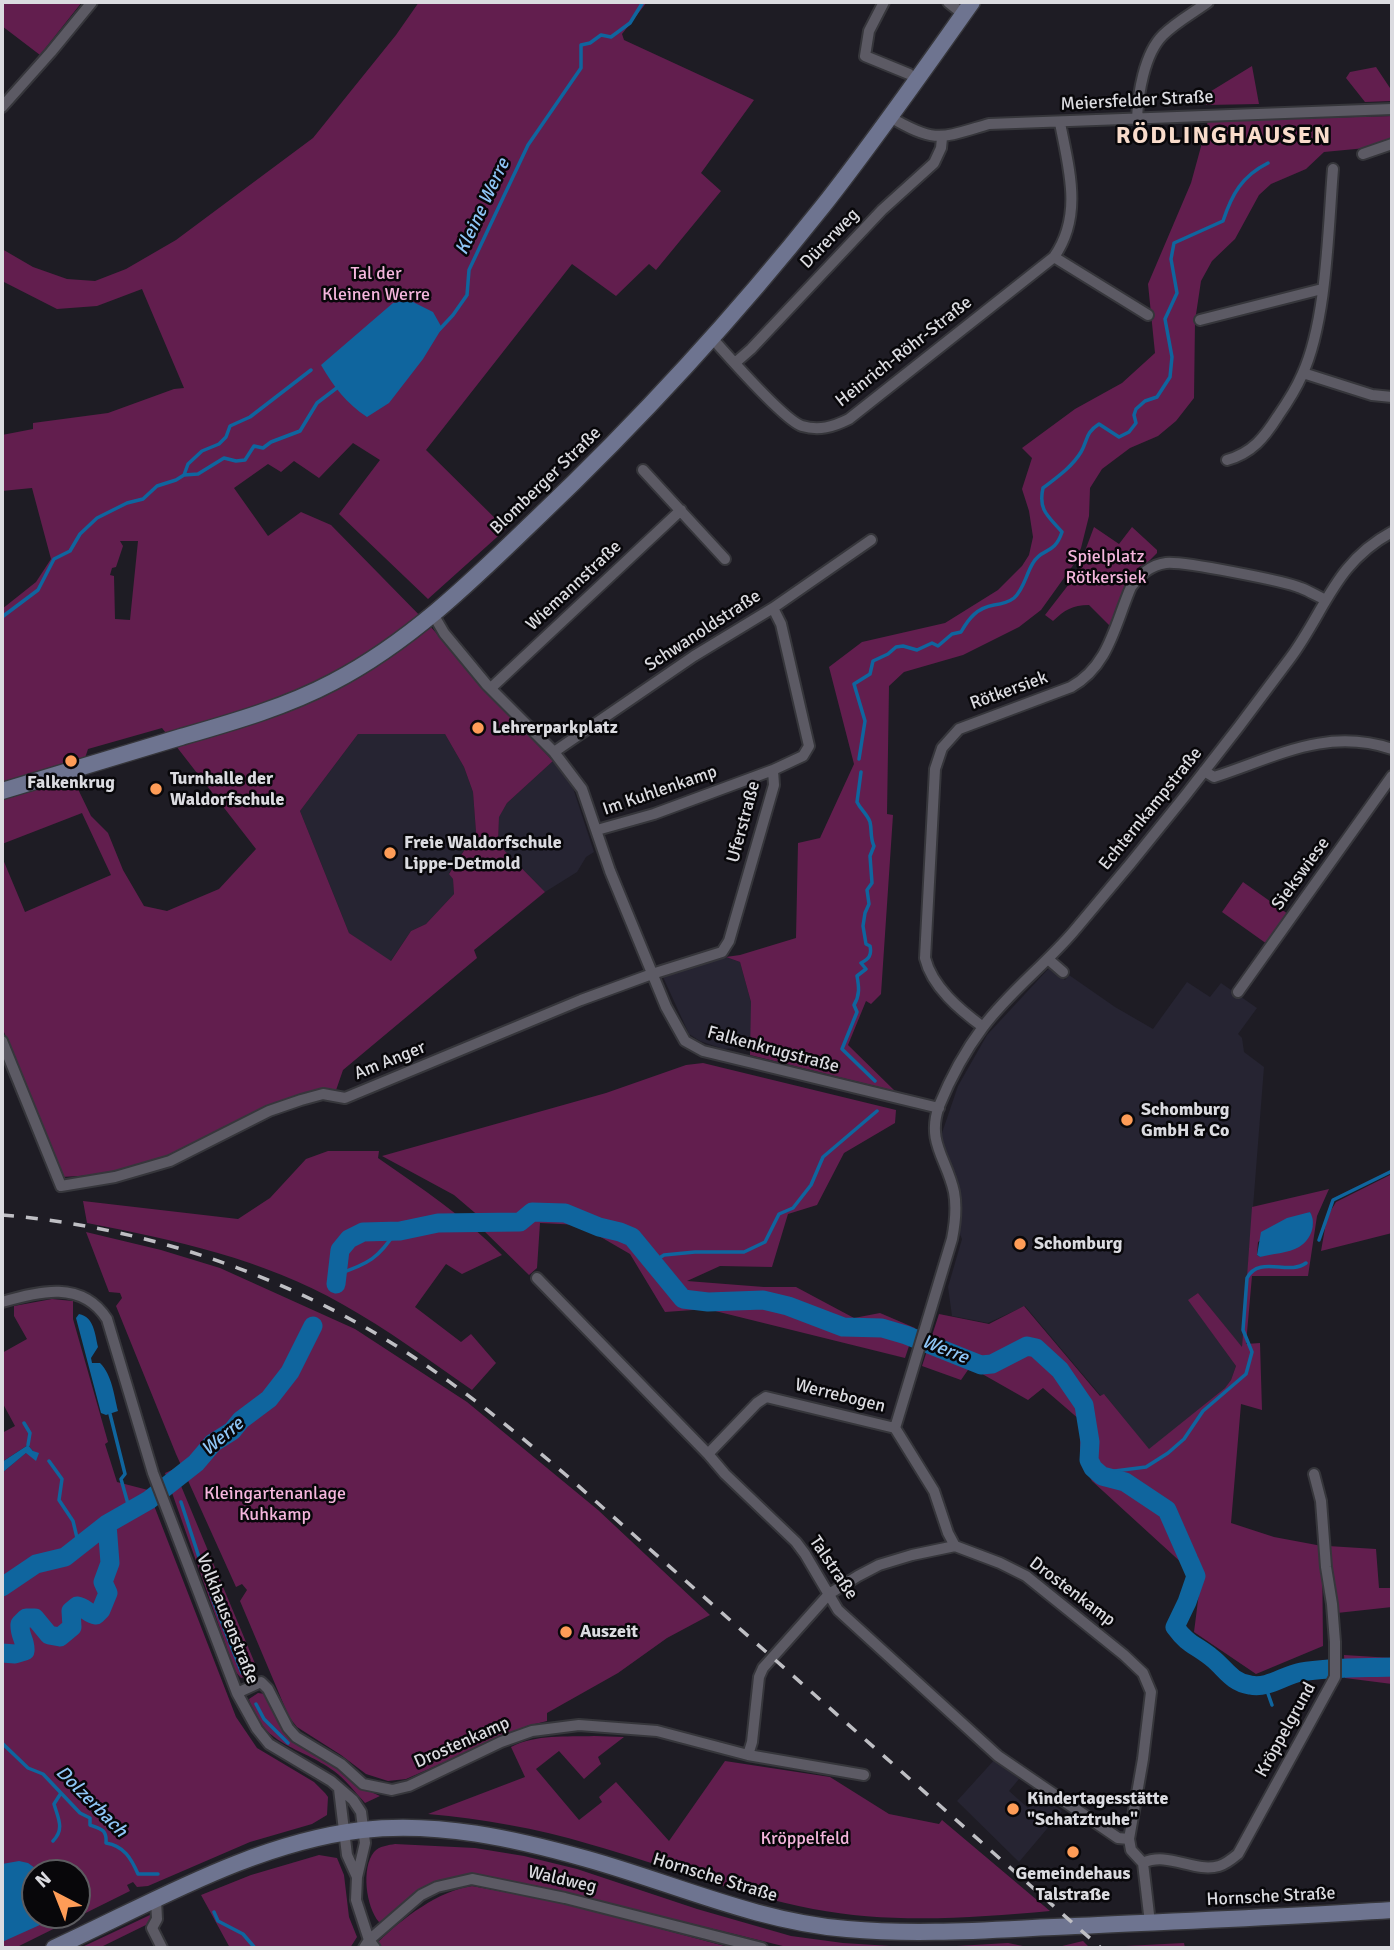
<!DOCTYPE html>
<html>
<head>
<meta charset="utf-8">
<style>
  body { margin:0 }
  #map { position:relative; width:1394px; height:1950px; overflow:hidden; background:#1e1c24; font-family:Signika,sans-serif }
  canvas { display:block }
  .frame { position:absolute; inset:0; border:4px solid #dbdbe0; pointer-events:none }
  .north { position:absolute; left:21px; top:1859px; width:70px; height:70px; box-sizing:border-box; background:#08070a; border:2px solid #5c5c60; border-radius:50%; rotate:318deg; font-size:19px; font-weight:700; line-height:28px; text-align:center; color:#dbdbe0 }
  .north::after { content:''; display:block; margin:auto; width:24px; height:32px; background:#fe9c57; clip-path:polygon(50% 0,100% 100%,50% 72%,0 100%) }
</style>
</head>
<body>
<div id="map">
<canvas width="1394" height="1950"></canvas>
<div class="frame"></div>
<div class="north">N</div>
</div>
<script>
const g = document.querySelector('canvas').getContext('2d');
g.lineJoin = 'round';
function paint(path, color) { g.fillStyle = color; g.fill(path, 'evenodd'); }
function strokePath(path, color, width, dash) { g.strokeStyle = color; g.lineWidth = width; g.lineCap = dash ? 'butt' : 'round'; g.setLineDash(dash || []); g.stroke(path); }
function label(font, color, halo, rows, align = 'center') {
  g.font = font + ' Signika,sans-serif'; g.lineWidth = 5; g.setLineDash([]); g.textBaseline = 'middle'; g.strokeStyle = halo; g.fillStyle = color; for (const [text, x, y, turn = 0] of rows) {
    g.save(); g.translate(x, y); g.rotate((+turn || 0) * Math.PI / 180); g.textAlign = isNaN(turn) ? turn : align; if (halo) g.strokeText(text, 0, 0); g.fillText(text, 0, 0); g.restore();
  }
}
const built = new Path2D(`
  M358,734H445L464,767L473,792L476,832L449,873L453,879L454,894L426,924L411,931L390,962L349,933L300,811Z
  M553,761L570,781L574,791L594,852L586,857L577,872L545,892L498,844L499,816L507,803Z
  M726,957L740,962L751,1002V1047L723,1049L700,1041L689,1034L663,977Z
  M1050,967L1065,980L1069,975L1115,1007L1153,1029L1187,982L1210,997L1221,983L1257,1008L1238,1034L1242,1038L1244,1052L1264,1067L1242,1348L1198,1293L1189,1300L1236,1366L1231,1380L1225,1388L1149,1450L1105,1395L1101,1396L1025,1306L988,1323L952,1316L948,1287L962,1239L959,1232L962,1202L957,1182L943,1147L941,1136L944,1127L958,1086L987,1035Z
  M996,1758L1019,1779L1009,1791L1028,1808L1039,1794L1062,1811L1019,1862L957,1801Z`);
const green = new Path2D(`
  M2,2H82L40,55L2,26Z
  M419,2H647L622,34L624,40L754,100L701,173L721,191L656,270L649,264L616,296L572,264L426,450L506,529L428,599L339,514L380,460L353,443L319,478L294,461L281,472L268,464L234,488L268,536L301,512L331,525L430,626L505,711L553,761L507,803L499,817L498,844L545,892L474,950L477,958L343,1070L334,1096L301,1095L168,1158L114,1174L61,1177L2,1027V857L25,912L111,875L82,813L2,844V609L36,582L51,559L32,488L2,491V435L33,429V423L108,413L174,389L184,388L142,289L97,306L57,309L2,281V249L33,267L67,279L95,281L126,269L176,240L313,138L396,35ZM120,541H138L130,620L115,619L114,576L110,575L112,568L116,567L123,546ZM162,728L256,849L219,889L167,911L144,906L123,870L108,833L91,816L76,785L88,749ZM358,734H445L464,767L473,792L476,832L449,874L453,879L454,894L426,924L411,931L391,961L349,933L300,811Z
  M1252,66L1259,104L1206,105L1208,93Z
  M1376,67L1392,91V101L1365,102L1346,78L1350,72Z
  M1392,116V138L1366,148L1324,152L1306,169L1271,184L1259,195L1235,239L1212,261L1201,281L1195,321L1194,398L1176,421L1158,436L1130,448L1102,469L1090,488L1089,516L1081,548L1074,564L1041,610L1019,627L963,655L904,672L889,686L887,814L893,815L881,994L871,1004L866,1001L848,1045L895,1091L750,1055L751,1002L740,962L726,957L740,955L796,938L798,843L820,838L854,764L829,667L862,642L945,623L998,590L1022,566L1029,555L1033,537L1029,511L1022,489L1032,458L1022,448L1075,409L1122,383L1155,353L1148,284L1191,183L1208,121Z
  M1094,527L1119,544L1132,527L1157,550V553L1145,565L1140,566C1125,584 1117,604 1110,626L1089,605C1072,605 1065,610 1053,621L1045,615L1076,575Z
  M1243,882L1288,914L1267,944L1222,912Z
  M703,1063L896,1110L895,1123L844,1153L817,1205L788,1214L772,1267L720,1266L687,1281L764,1287H796L854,1318L880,1313L915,1328L905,1358L707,1309L665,1312L630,1254L580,1225L540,1223L537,1268L529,1275L480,1227L528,1228L510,1220L481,1218L454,1195L382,1156L606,1093L686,1065Z
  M328,1151H379L378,1158C421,1188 465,1217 502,1255L462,1274L446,1264L415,1307L461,1342L471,1334L496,1363L472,1390C429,1360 387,1329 342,1304C263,1259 175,1240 87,1223L83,1201L238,1219L270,1198L306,1159Z
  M1392,1174V1233L1321,1251L1327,1217L1336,1202Z
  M1329,1189L1317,1216L1308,1276H1252L1246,1344L1260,1343L1262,1410L1241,1404L1231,1523L1274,1537L1322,1546L1323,1646L1256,1674L1194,1632L1201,1577L1197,1555L1196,1576L1092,1481L1080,1460V1420L1043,1388L1028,1400L970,1367L961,1380L922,1366L939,1314L989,1324L1024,1306L1100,1396L1104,1394L1149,1449L1225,1388L1231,1380L1236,1366L1188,1300L1198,1293L1242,1347L1252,1207ZM1310,1212L1313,1225L1260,1257L1257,1255L1258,1242Z
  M86,1232L161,1250L220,1268L355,1329L467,1402L598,1510L710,1615L667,1638L618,1673L547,1713V1721L527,1726L406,1779L388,1781L366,1774L341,1755L297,1727L289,1717L240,1601L247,1590L242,1584L236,1587L176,1454L116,1306L122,1298L120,1293L109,1292Z
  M52,1299L73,1301V1319L108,1442L105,1444L117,1482L148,1490L236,1717L257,1748L314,1782L325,1793L328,1797L327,1815L312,1824L250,1842L148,1886L137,1887L133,1882L127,1885L130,1891L15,1948H2V1595L11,1580L2,1583V1473L27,1452L33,1451L28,1445L2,1462V1433L15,1426L2,1402V1353L27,1339L14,1316V1306ZM35,1873H77V1915H35Z
  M174,1469L256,1666L254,1674L241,1678L235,1671L165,1473Z
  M1328,1546L1376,1549L1379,1588H1392V1607L1337,1613Z
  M1344,1655L1392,1658V1684L1345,1678Z
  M258,1693L265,1694L282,1730L289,1738L334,1766L360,1787L380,1796L365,1803C355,1792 346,1780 334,1771C300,1746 262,1746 249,1699Z
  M594,1736L624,1737L598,1757L601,1764L584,1779L559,1751L536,1769L579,1820L602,1802L599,1797L616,1782L669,1841L725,1761L830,1777L889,1814L939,1824L942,1820L1050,1911C972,1918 891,1924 813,1909C736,1894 664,1865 589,1844C536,1828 483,1819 428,1814L525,1777L511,1747C536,1734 566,1737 594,1736Z
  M395,1844L475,1848L524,1856L577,1869L697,1909L791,1936L843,1943L922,1948L1008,1943L1028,1947H1058L1083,1941L1090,1948H791L538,1886L477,1876L439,1880L419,1891L386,1920L379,1922C366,1907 361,1868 374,1852C379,1846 389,1845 395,1844Z
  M319,1855L337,1858L344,1875L349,1917L357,1937L350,1948H230L201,1895L251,1875Z
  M472,1886L564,1903L732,1948H381L378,1942C403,1918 438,1891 472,1886Z
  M150,1915L152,1919L150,1923L99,1948H80Z
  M1184,1943L1185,1948L1105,1947Z`);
const water = new Path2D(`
  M409,300L433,312L442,328L423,359L389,403L367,417C346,403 334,387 321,365L393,303Z
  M1310,1212C1317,1224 1311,1240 1299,1247C1289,1253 1271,1254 1260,1257L1257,1255L1261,1232L1287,1218Z
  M79,1314C94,1317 95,1334 98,1347L91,1358L92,1363H100C112,1375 114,1395 118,1411L106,1415L101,1413L76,1318Z
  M28,1445L33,1451L39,1453L36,1461L26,1453L2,1473V1462Z
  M19,1861L28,1863L42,1873H35V1915H62L2,1942V1864Z`);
const stream = new Path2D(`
  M439,330L453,315L467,295L469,270L528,145L581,68V45L590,43L601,35L611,37L630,23L643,2
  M184,475L198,474L224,458L236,461L245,460L254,446L263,448L271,442L300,431L317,403L338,387
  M2,617L38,590L54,559L70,551L80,534L97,518L127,503L143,499L157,486L176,480L184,475L188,464L202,451L219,444L226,437L230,426L250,417L311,370
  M859,759L865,721L854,684L870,674L873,661L888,654L896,647L903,646L917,650L932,643L938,646L952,634L961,632C969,618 977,608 994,605C1001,604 1009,602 1014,598C1024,589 1026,574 1033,563C1042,547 1054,556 1062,532C1048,516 1038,510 1043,488C1056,478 1072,467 1081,452C1088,440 1085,433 1099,424L1119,437L1129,432L1136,423L1134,415L1136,409L1145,401L1157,397L1170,377L1172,357L1165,319L1177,293L1171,259L1174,243L1223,221C1232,194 1242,176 1268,163
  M861,772L857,802C861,810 867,814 870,822C872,830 870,838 874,846L870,856L872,883L867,890L869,904L865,913L863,926L866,944L870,946C872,955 869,959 861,963L866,969L857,976C859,987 860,995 854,1005L857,1012L842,1049L875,1081
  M1319,1240L1333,1200L1392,1171
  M653,1262L664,1255L695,1252H744L765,1242L779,1214L793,1208L811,1185L823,1157L877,1111
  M338,1274C368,1264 379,1258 396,1231
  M110,1414L125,1474L121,1479L130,1511
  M24,1423L30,1433L28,1445
  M49,1461L62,1479L59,1500L73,1521L79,1546
  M1099,1473L1146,1467L1168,1453L1184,1439L1203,1411L1246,1374L1252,1352L1243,1330L1247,1278C1259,1255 1289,1276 1306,1263
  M181,1502L213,1600L242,1673
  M1265,1685L1272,1705
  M256,1704L264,1719L288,1743
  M2,1743L28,1768L43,1774L80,1813L90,1818V1825C102,1829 107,1830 106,1843C124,1846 131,1858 138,1874H158
  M53,1841C65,1829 58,1818 54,1804L61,1793
  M214,1912L218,1921L243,1934L255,1948`);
const river = new Path2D(`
  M336,1284L340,1250L349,1239L363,1232L400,1231L438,1223L520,1222L532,1212L565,1213L599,1227L620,1232L632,1237L683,1299L708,1302L763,1300L788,1306L843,1327L882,1328L906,1335L981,1365L992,1364L1027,1346L1036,1348L1060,1370L1084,1405L1090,1442L1089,1460L1093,1468L1102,1476L1125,1482L1167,1510L1196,1576L1187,1602L1175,1627C1188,1645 1196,1645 1212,1658C1225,1668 1231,1682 1250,1685C1268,1689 1284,1675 1301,1672C1331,1667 1362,1668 1392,1667
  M2,1587L36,1564L65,1557L107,1524L149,1500L196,1463L213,1443L232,1431L241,1420L269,1399L290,1372L313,1326
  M2,1653L15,1654L25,1651C26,1640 19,1636 20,1624L26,1618H35L49,1635L60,1637L72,1627L71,1611L77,1606C85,1607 88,1614 96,1615L101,1610L108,1593L103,1582L110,1563L107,1524`);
const street = new Path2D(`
  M884,2L869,31L865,56L909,74
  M948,2L963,14
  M2,107L51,52L92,2
  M890,117C936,144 941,138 989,124L1392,109
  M1137,119C1138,94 1144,54 1163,35C1176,22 1193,13 1208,2
  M1363,154L1392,144
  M1054,257L1148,315
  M1200,320L1322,289
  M712,338C727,355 785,421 802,426C819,431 833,427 849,419L1054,257C1083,216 1069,169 1060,123
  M735,363L751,349L882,210L934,163L941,148L942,138
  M1303,373L1372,395L1392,397
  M1227,460C1252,453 1264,438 1278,416C1287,403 1296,389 1302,375C1327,321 1328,229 1333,169
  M643,470L725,559
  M433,614L444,633L487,685L554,752L582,789L610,871L666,1007L685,1041L703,1051L939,1108
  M491,688L681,510
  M554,752L694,656L773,608L871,540
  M1204,771L1214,777C1276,757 1326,727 1392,749
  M597,830L654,814L773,770
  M1048,959L1063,972
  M1238,992L1392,776
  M983,1027C960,1010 932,987 925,958L935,769L942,748L959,729L1071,687C1109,666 1115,624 1131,587C1140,575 1150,565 1166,563C1182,561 1285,581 1301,588C1309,591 1317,596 1326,600
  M2,1041L61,1186L115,1177L170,1161L269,1111L301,1100L323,1094L345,1098L581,1000L652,974L722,952L729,941L774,785L773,770L803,756L809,746L781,624L773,608
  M537,1278L708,1454L725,1474L796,1542L805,1554L838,1610L998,1756L1118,1838L1129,1839
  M2,1302C39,1291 82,1280 107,1319L153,1473L237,1693L257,1729L269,1744L331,1781L353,1800L361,1812L365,1843L357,1877L356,1900L369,1940L364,1948
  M895,1428L952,1239C955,1224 957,1208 954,1192C947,1159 926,1142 939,1106C950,1079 965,1051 983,1027C1009,992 1045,965 1074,931C1149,843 1222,751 1291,657C1326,609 1335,563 1392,532
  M708,1454L757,1403L766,1397L895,1428L934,1491L948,1533L955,1546
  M237,1693L261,1682L268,1689L288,1728L296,1737L341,1764L363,1784L392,1790L409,1786L501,1742L532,1731L579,1725L657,1731L748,1755L752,1742L759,1677L763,1668L829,1594L858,1576L879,1565L912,1555L955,1546L1000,1563L1026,1576L1124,1655L1143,1673L1151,1692L1143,1759L1129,1839L1131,1850L1143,1863L1150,1923
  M748,1755L864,1775
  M339,1789L347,1855L357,1877
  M1143,1863C1168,1851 1194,1873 1219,1866C1226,1864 1232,1859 1238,1854L1335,1677V1642L1332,1604L1326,1567L1321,1501L1314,1474
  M156,1900L157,1919L152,1928L162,1948
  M375,1948L369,1940L421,1895L437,1887L472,1879L565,1898L762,1948`);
const secondary = new Path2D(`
  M2,791C62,773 122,755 181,737C233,722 286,707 333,682C410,642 473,580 535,520C638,422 734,318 823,206C875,140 923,71 972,2
  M54,1948C152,1903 253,1843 362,1830C437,1821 516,1839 587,1859C673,1883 758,1922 847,1929C923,1936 999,1929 1075,1926C1181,1921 1287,1917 1392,1910`);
const rail = new Path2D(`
  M2,1215C147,1227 293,1277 415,1358C468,1393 517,1433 566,1475L1101,1948`);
const markers = [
  [478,728,7,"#fe9c57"],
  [71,761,7,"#fe9c57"],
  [156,789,7,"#fe9c57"],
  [390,853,7,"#fe9c57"],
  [1127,1120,7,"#fe9c57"],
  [1020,1244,7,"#fe9c57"],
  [566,1632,7,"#fe9c57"],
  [1013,1809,7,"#fe9c57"],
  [1073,1852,7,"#fe9c57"]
];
const streetNames = [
  ["Meiersfelder Straße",1137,101,-3],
  ["Dürerweg",830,239,-46],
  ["Heinrich-Röhr-Straße",904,352,-38],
  ["Blomberger Straße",546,481,-44],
  ["Wiemannstraße",574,586,-43],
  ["Schwanoldstraße",703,631,-33],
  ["Rötkersiek",1009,691,-20],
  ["Im Kuhlenkamp",660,791,-19],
  ["Echternkampstraße",1151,809,-51],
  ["Uferstraße",744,822,-75],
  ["Siekswiese",1301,874,-54],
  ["Falkenkrugstraße",773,1050,15],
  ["Am Anger",390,1061,-22],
  ["Werrebogen",840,1396,14],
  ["Talstraße",833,1568,56],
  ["Drostenkamp",1072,1592,37],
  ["Volkhausenstraße",227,1619,68],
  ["Kröppelgrund",1286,1730,-61],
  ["Drostenkamp",462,1743,-24],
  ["Hornsche Straße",715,1878,17],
  ["Waldweg",562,1880,13],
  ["Hornsche Straße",1271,1897,-3]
];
const parkNames = [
  ["Tal der",376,274],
  ["Kleinen Werre",376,295],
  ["Spielplatz",1106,557],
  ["Rötkersiek",1106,578],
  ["Kleingartenanlage",275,1494],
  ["Kuhkamp",275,1515],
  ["Kröppelfeld",805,1839]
];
const poiNames = [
  ["Lehrerparkplatz",492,728],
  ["Turnhalle der",170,779],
  ["Waldorfschule",170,800],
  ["Falkenkrug",71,783,"center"],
  ["Freie Waldorfschule",404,843],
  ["Lippe-Detmold",404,864],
  ["Schomburg",1141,1110],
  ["GmbH & Co",1141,1131],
  ["Schomburg",1034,1244],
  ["Auszeit",580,1632],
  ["Kindertagesstätte",1027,1799],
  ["\"Schatztruhe\"",1027,1820],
  ["Gemeindehaus",1073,1874,"center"],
  ["Talstraße",1073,1895,"center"]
];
const waterNames = [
  ["Kleine Werre",483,207,-65],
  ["Werre",945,1350,22],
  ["Werre",223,1437,-40],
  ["Dolzerbach",91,1802,45]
];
const districtNames = [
  ["RÖDLINGHAUSEN",1224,137]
];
paint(built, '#262432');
paint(green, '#621e4e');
paint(water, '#0f659e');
strokePath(stream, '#0f659e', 3.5);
strokePath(river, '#0f659e', 19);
strokePath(street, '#36363b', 14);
strokePath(secondary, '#36363b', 19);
strokePath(street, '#5c5a64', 10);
strokePath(secondary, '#6e7490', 16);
strokePath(rail, '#bfbfc4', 3.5, [12, 12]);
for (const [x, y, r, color] of markers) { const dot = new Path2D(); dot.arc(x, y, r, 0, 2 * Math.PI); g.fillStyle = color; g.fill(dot); strokePath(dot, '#08070a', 2.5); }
label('18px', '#dbdbe0', '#08070a', streetNames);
label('18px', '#f5b6dd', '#08070a', parkNames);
label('bold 18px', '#dbdbe0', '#08070a', poiNames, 'left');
label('italic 19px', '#8fc6f6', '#08070a', waterNames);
g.letterSpacing = '2px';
label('bold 24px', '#f9dccb', '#08070a', districtNames);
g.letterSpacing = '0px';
</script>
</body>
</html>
